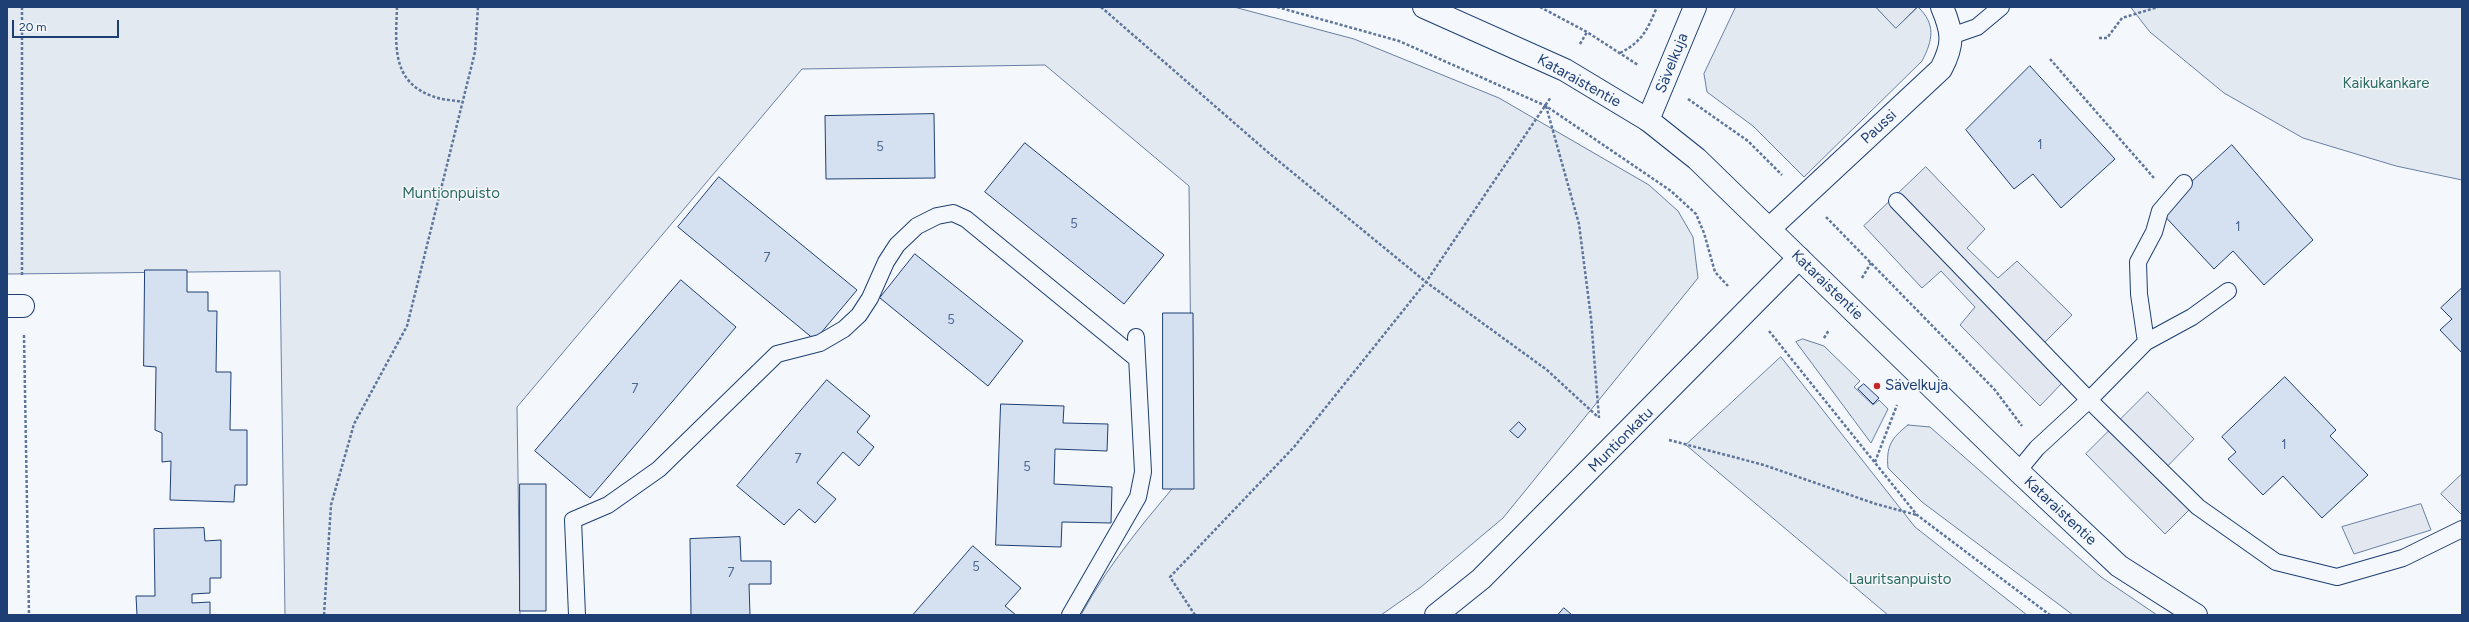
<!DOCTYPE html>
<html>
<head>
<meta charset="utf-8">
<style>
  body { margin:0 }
  #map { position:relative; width:2469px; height:622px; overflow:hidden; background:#f4f7fb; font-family:Figtree,sans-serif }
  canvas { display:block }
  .frame { position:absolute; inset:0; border:8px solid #1d3f73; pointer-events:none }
  .scale { position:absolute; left:12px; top:20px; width:107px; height:18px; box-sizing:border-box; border:2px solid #1d3f73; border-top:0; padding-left:5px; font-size:12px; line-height:14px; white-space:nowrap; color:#1d3f73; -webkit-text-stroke:3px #f4f7fb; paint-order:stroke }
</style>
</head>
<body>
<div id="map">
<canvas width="2469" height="622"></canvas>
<div class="frame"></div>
<div class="scale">20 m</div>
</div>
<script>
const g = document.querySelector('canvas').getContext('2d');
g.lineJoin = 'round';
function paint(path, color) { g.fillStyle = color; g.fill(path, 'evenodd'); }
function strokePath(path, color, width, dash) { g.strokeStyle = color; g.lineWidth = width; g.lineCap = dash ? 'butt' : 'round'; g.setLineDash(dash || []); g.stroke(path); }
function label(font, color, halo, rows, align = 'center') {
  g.font = font + ' Figtree,sans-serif'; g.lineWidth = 3; g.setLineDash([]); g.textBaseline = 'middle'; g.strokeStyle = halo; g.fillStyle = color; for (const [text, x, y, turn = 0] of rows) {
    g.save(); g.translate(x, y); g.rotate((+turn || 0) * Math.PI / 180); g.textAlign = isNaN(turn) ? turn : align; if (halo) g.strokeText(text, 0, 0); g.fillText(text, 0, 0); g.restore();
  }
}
const green = new Path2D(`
  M7,7H1234L1354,39L1499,98L1649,185L1678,211L1693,237L1698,278L1503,518L1421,587L1381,615H1081C1111,559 1152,513 1192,465L1189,186L1045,65L802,69L517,407L520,615H285L280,271L8,274Z
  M1736,7H1876L1896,28L1918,7C1936,24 1933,40 1922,61L1804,177L1753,126L1707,92L1704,74Z
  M2131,7H2462V180L2396,166L2303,138L2224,93L2150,32Z
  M1803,339L1824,346L1860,381L1854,387L1873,405L1879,400L1888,409L1871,443L1796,342Z
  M1781,357L1915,527L2027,615H1888L1686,445Z
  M1908,425L1930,427L2101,577L2157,615H2073L1922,502L1888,468C1886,447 1891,438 1908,425Z`);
const parking = new Path2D(`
  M1876,7H1917L1896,28Z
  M1926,167L1985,229L1967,248L1998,278L2017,261L2072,315L2036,351L2064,381L2040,406L1960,325L1975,307L1941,271L1922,288L1864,226Z
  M2148,392L2194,439L2157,477L2189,510L2165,534L2086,454Z
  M2462,474V515L2441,494Z
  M2421,504L2431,530L2354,554L2342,527Z`);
const building = new Path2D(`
  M2030,66L2115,159L2061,208L2033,174L2014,189L1966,130Z
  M934,114L935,178L826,179L825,116Z
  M1025,143L1164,255L1124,304L985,192Z
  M2232,145L2313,240L2264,285L2233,251L2214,269L2160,211Z
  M719,177L857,290L815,340L678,227Z
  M915,254L1023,341L988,386L880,298Z
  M145,270H187V292H208V311H217L216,372H231L230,430H247V485H235L234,502L170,500L171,461L162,462V433L155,430L156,367L144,366Z
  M681,280L736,327L590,498L535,451Z
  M2462,288V353L2440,330L2452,319L2441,308Z
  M1163,313H1193L1194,489H1163Z
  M2285,377L2336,430L2330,436L2368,475L2322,518L2283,476L2263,495L2228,459L2236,452L2222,437Z
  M827,380L870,416L857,432L874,447L859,466L843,452L817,483L836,499L815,523L799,509L784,525L737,486Z
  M1864,384L1879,398L1873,404L1858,389Z
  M1001,404L1064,406L1063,423L1108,424L1107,451L1055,449L1054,484L1112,487L1111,523L1062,522L1061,547L996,545Z
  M1519,422L1526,429L1518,438L1510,431Z
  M520,484H546V611H520Z
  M204,528L205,541L221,540V578H210V593L192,594V603L210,602V615H137L136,596H155L154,529Z
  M740,537L741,561H771V584H749L750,615H691L690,539Z
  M973,546L1021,588L1005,606L1016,615H913Z
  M1564,608L1572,615H1558Z`);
const path = new Path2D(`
  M22,7V276
  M397,7C396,42 390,81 432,96C441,100 453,100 463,102
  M1101,7L1270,154L1426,282L1547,370L1598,417
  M1277,7L1399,41L1546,106L1671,191L1696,214L1704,233L1715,272L1728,286
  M1540,7L1587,32L1638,65
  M2099,38H2107L2122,18L2158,7
  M1580,44L1587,32
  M1620,53C1643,41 1647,30 1657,7
  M2050,59L2154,178
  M1688,99L1748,141L1782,175
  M1546,106L1579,224L1591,318L1599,418
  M1826,217L1995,390L2022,426
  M1862,278L1871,263
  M1769,331L1917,515L2050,615
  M24,335L29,615
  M1824,338L1829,330
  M1669,440L1764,465L1876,504L1917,515
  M1875,462L1897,405
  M324,615L331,505L354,424L407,326L475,52L478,7
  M1195,615L1170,577L1294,447L1426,282L1551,97`);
const service = new Path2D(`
  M1951,36L1977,27L2001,7
  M1897,201L2089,400L2198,507L2276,562L2337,577L2403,558L2462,529
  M2146,342L2139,294L2138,262L2154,232L2160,211L2184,183
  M2018,471L2037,448L2089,400L2146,342L2192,317L2228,291
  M577,615L573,520L608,505L659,469L777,354L820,343L844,329L859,315L870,298L886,262L897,245L917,226L937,216L953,213L966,219L1137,359
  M1070,615L1138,497L1143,472L1136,337`);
const minor = new Path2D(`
  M1648,120L1695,7
  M1769,229L1941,69C1954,44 1953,33 1942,7
  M7,306H23
  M1436,615L1481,579L1799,258`);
const tertiary = new Path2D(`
  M1424,7L1565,70L1648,120L1697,159L2018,471L2119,566L2196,615`);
const markers = [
  [1877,386,4,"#c62828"]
];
const numberNames = [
  ["1",2040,145],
  ["5",880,147],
  ["5",1074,224],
  ["1",2238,227],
  ["7",767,258],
  ["5",951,320],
  ["7",635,389],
  ["1",2284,445],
  ["7",798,459],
  ["5",1027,467],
  ["5",976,567],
  ["7",731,573]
];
const streetNames = [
  ["Sävelkuja",1672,63,-68],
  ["Kataraistentie",1579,81,29],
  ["Paussi",1879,127,-43],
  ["Kataraistentie",1827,285,44],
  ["Muntionkatu",1621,440,-45],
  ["Kataraistentie",2060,511,43]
];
const parkNames = [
  ["Kaikukankare",2386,84],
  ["Muntionpuisto",451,194],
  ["Lauritsanpuisto",1900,580]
];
const poiNames = [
  ["Sävelkuja",1885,386]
];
paint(green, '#e3e9f0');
strokePath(green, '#687fa3', 1);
paint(parking, '#e3e8f0');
strokePath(parking, '#687fa3', 1);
paint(building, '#d5e0f0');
strokePath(building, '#1d3f73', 1);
strokePath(service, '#1d3f73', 18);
strokePath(minor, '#1d3f73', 24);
strokePath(tertiary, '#1d3f73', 24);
strokePath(path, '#5e769c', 2.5, [3, 2]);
strokePath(service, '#f4f7fb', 16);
strokePath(minor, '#f4f7fb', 22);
strokePath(tertiary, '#f4f7fb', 22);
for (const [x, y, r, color] of markers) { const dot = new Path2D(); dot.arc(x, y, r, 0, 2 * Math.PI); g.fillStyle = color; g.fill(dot); strokePath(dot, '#f4f7fb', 1.5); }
label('13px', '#4b6792', null, numberNames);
label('15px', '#1d3f73', '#f4f7fb', streetNames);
label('15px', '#2c6c60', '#f4f7fb', parkNames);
label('15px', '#1d3f73', '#f4f7fb', poiNames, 'left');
</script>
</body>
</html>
